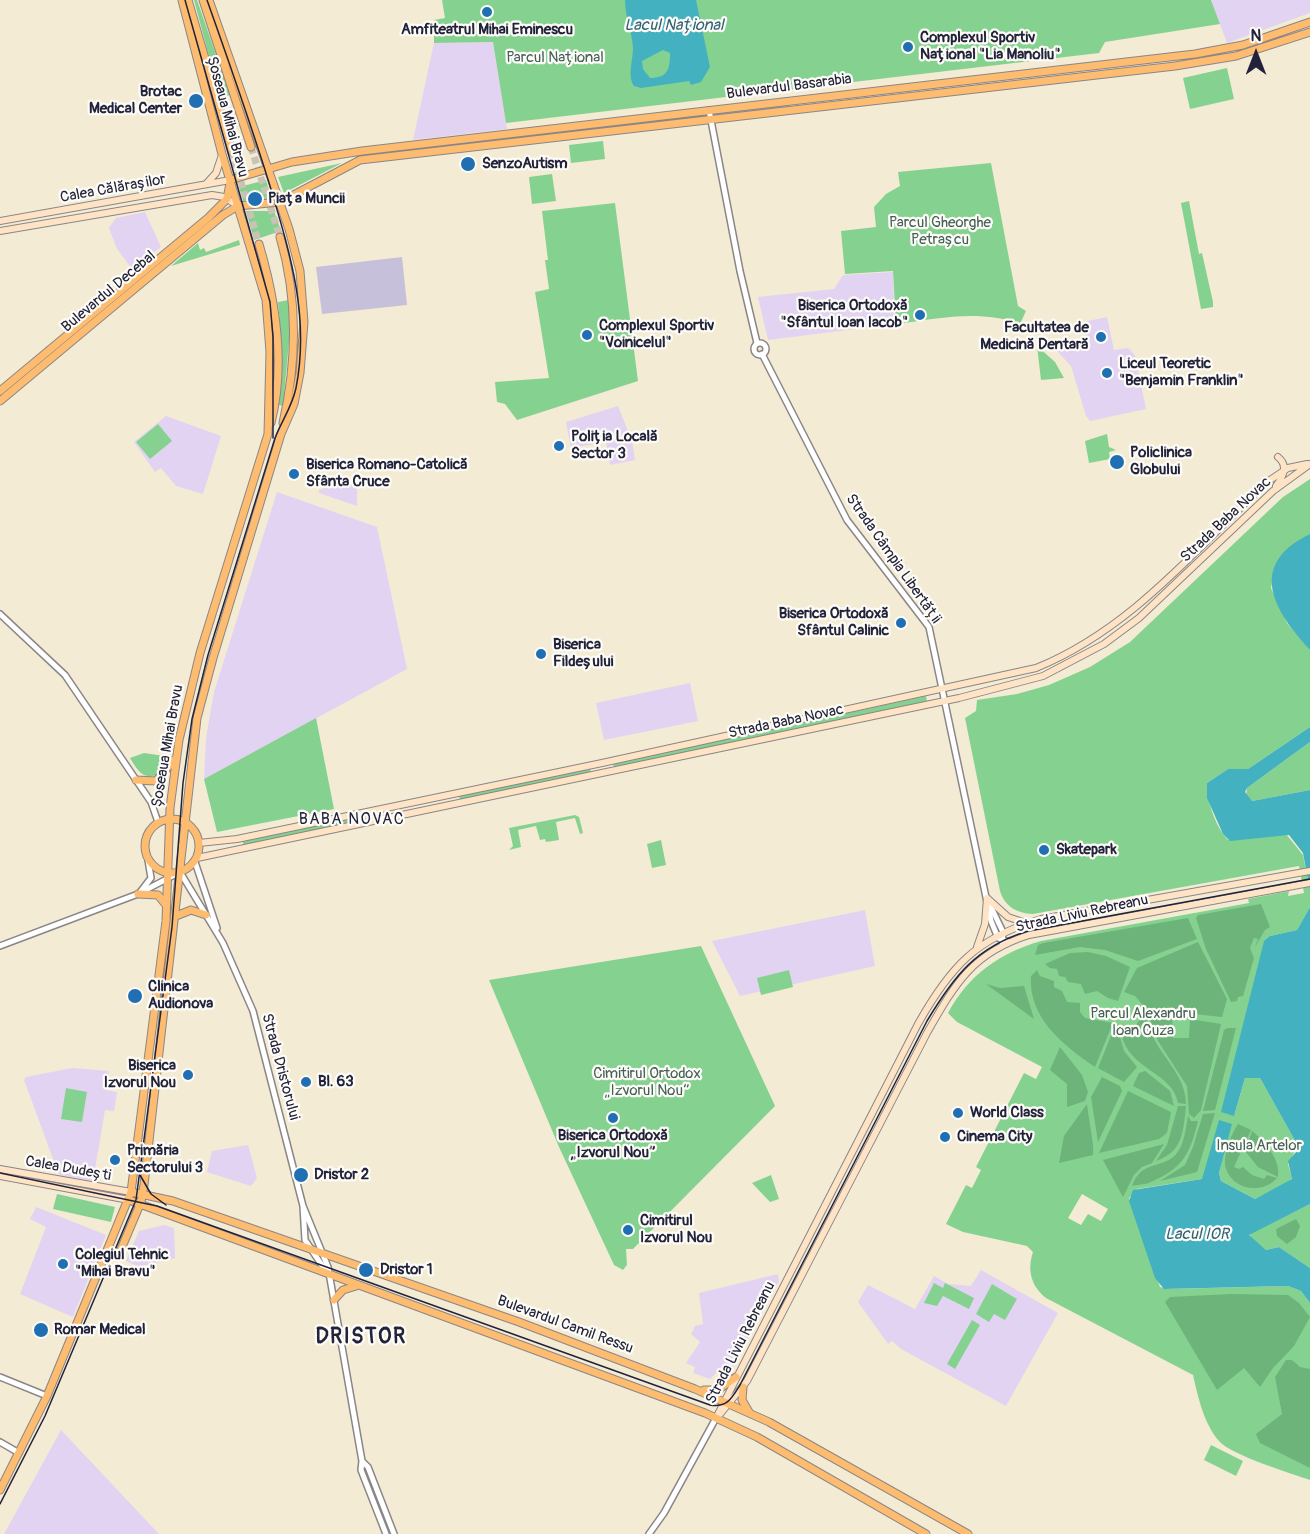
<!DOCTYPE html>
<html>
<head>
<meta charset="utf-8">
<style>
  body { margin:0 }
  #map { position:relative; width:1310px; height:1534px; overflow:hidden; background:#f3ebd4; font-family:Pangolin,sans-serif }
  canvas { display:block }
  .north { position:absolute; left:1226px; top:24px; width:60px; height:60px; -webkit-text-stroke:4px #fdfcf7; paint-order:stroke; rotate:0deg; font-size:16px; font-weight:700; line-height:24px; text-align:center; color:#22223b }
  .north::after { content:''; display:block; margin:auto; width:21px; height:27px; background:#22223b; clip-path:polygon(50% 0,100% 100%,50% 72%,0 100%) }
</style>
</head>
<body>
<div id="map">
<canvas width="1310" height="1534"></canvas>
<div class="north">N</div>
</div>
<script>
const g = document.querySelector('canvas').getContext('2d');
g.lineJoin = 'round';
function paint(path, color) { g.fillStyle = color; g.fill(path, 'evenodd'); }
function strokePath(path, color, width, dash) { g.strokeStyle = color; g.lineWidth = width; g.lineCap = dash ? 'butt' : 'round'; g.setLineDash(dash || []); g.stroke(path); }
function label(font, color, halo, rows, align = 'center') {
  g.font = font + ' Pangolin,sans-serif'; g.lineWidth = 4.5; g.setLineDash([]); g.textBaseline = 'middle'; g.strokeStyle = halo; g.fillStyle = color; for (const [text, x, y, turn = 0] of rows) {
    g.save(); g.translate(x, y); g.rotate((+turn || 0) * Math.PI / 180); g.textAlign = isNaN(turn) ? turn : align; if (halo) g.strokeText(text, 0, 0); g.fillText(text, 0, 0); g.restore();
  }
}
const built = new Path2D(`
  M1211,0H1310V13L1227,43Z
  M493,42L507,129L413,140L434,43Z
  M145,212L161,247L132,269L117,249L109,228L116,218Z
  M893,272L895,324L768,340L758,297L834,289L843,275Z
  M1107,317L1114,350L1128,348L1135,355L1146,409L1090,421L1086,416L1071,366L1057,351L1088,346L1083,322Z
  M618,406L632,441L635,460L610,465L606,442L571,448L566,422Z
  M166,416L221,436L203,494L176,486L161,468L155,472L134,442Z
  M357,479V506L319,493V490Z
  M277,492L377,527L407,669L204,779L206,738L214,692Z
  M690,683L698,721L604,740L596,703Z
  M865,910L875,966L740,996L712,941Z
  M72,1068L109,1071L106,1090L117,1092L114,1111L105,1110L93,1181L59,1175L24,1080L26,1077Z
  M248,1145L257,1178L251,1186L207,1172L212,1151Z
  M36,1207L106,1235L73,1317L20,1294L46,1227L30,1219Z
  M164,1225L174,1228L175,1258L139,1267L126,1261L139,1231Z
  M981,1270L1058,1313L1006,1406L901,1349L892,1341L888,1344L858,1302L868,1285L915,1309L934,1276L948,1284L971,1286Z
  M778,1274L779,1281L729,1375L724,1372H717L710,1379L693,1373L695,1367L686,1363L700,1342L691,1334L695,1326L703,1324L699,1293Z
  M61,1430L159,1534H4Z`);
const industrial = new Path2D(`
  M402,257L407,305L322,314L316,267Z`);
const green = new Path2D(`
  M194,0H197L230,95L220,98Z
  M442,0H1211L1220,24L1105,42L1099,53L506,123L493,42L434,43V20L445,18Z
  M1227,68L1234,99L1190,109L1183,78Z
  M603,141L605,159L571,163L569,145Z
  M342,163L284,193L278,177Z
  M991,163L1018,306L1026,311L1020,324C978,309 939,319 896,324L893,271L845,274L841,231L876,227L874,207L886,194L900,186L898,172Z
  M552,174L556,201L532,204L529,177Z
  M266,180L271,197L243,201L239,187Z
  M1189,201L1199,254L1202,253L1213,302V307L1201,309L1181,203Z
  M615,203L638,381L517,420L505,404L497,402L495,382L549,378L535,292L549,289L545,260H548L542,211Z
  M246,211H274L281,231L254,240Z
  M239,240L240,245L171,266L198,243L200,250L204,248L206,252Z
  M289,300V342L283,406L279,405L282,346L278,302Z
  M1037,346L1055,362L1064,378L1041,380Z
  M158,424L172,441L150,459L136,442Z
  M1107,434L1109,447L1116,450L1109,452L1110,459L1089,463L1085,441Z
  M1310,479V534L1274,571L1271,588L1287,623L1310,650V727L1248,769H1228L1207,783C1207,801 1215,826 1228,840L1286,834L1303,855L1310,891V907L1297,930L1270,936L1234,1116L1245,1078H1260L1298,1146L1288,1164L1292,1178L1289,1182L1255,1199L1221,1181L1219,1173L1231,1124L1202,1179L1137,1189L1129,1198L1160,1287L1168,1289L1288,1286L1301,1291L1310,1303V1480C1290,1473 1231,1455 1219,1441C1204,1424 1198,1397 1193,1375L1046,1298C1031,1286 1027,1270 1033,1252L1027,1246L963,1232L946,1224L966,1185L972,1188L981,1170L976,1167L1024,1073L1036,1079L1042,1067L957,1022L948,1013C969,974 1000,953 1041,941L1249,903L1248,899L1289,891L1288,896L1304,893L1299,866L1033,914C1017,913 1005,907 1000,891L965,718L976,711L977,700L1017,694L1049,685L1090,667L1130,642L1283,497ZM1082,1194L1108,1209L1101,1221L1088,1214L1081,1225L1068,1218Z
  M926,696L927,701L620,766L614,767L613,764Z
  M316,718L334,809L217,832L204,779Z
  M1310,742V790L1252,801L1246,796L1247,788Z
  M144,753L164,756L156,775C142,780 137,769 130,758Z
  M590,768L591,773L460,800L459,795Z
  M575,815L579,817L583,833L580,834L575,818L556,822L559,840L546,842L545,839L540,840L536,826L518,830L521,847L509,850L513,846L509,828Z
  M350,817L351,823L243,845V841Z
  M661,840L666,865L652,868L647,844Z
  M701,946L775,1106L633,1249H626L627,1265L623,1270L614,1265L559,1147L489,980Z
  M789,970L793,987L761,995L757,978Z
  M66,1088L87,1092L82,1122L61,1119Z
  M771,1175L779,1199L770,1202L752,1183Z
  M57,1194L115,1207L111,1222L53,1209Z
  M1310,1204V1268L1279,1247L1266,1250L1249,1237L1251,1233Z
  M934,1283L943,1288L945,1283L974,1298L969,1309L943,1296L937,1306L924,1303Z
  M992,1284L1017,1299L1005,1320L994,1314L989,1322L976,1314Z
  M972,1320L980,1325L955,1369L947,1364Z
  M1211,1445L1243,1461L1236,1476L1204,1460Z`);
const forest = new Path2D(`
  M1261,904L1270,927L1265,930L1255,947L1258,939L1254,938L1250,948L1254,958L1243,996L1238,997L1237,1001L1231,1002L1206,949L1196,918L1198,915Z
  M1188,918L1197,939L1138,961L1105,950L1080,947L1035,955L1038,945L1043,943Z
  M1198,942L1227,999L1222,1017L1146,1009L1135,996L1124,992L1137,968Z
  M1088,952L1106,956L1130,967L1118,1001L1108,998L1097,991L1085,994L1081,984L1068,982L1065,977L1059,976L1057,969L1050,968L1045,964L1070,953Z
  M1037,970L1040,976L1054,981V987L1062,991L1067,1002L1080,1003V1012L1085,1018L1113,1023L1095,1067C1064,1046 1028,1018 1031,976Z
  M986,984L1000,988L1024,986L1034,1019Z
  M1147,1014C1148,1049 1186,1069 1186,1104L1178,1103C1172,1071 1128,1070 1121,1033L1134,1028L1142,1016Z
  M1151,1015L1172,1017L1173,1038H1189L1190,1019L1221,1024L1201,1110L1194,1118L1189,1114L1187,1086L1158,1041L1150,1019Z
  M1116,1023L1124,1051L1137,1067L1124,1082L1098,1068Z
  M1227,1028H1236L1215,1110L1203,1111L1224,1030Z
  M1060,1047L1082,1075L1088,1092L1085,1101L1067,1107V1084L1050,1070Z
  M1145,1071L1170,1091L1174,1106L1133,1086L1139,1073Z
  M1102,1077L1120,1086L1122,1091L1098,1142L1091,1097Z
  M1128,1091L1171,1112L1167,1133L1159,1139L1099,1153Z
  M1087,1104C1088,1116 1095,1147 1093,1155L1059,1163L1064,1136Z
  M1178,1106H1186C1183,1132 1183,1152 1156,1161L1167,1145Z
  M1215,1113L1197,1172L1160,1181L1185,1165L1193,1147L1203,1114Z
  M1188,1116L1191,1121H1198C1190,1154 1183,1168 1151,1182C1146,1185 1138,1184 1132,1186C1141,1159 1164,1170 1177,1153C1184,1145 1186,1127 1188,1116Z
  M1238,1124L1251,1130L1234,1167L1239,1169L1243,1167L1252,1175L1264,1179L1267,1175L1277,1178C1263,1194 1234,1191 1226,1169C1222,1158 1231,1134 1238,1124Z
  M1252,1131C1265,1141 1281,1160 1278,1177L1258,1167L1245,1151Z
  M1164,1144L1152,1163L1142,1167L1134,1175L1123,1197L1103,1160Z
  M1296,1219L1300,1226L1296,1237L1287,1244L1277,1236L1276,1229Z
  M1231,1294L1288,1295L1299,1303L1310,1317L1294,1346L1273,1368L1260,1387L1244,1368L1217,1390L1165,1302L1170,1297Z
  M1286,1360H1292L1300,1367L1310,1369V1468L1260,1443L1256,1434L1282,1414L1275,1377Z`);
const water = new Path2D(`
  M625,0H696L710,67L701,82L691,85L689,81L641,88L634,86C627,75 633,61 633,48C632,31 625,17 625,0ZM663,50L670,53C670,69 668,78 650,78L643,69L642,61Z
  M1310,534V650C1274,611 1246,565 1310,534Z
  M1310,727V742L1247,788L1245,792L1252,801L1310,790V891L1303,853L1289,835L1230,841L1223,834L1207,798V783L1228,769H1248Z
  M1310,907V1204L1249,1235L1266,1250L1279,1247L1310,1268V1303L1301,1291L1288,1286L1164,1289L1155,1278L1129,1201L1133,1190L1202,1179L1219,1120L1232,1124L1219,1173L1221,1181L1255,1199L1292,1179L1288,1161L1297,1151L1298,1146L1260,1078H1245L1234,1116L1221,1112L1264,941L1270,936L1297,930Z`);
const primaryTunnel = new Path2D(`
  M251,147L280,237
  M232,151L259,244`);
const tertiary = new Path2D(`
  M709,110L740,271L757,343
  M754 349a6 6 0 1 1 12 0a6 6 0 1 1-12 0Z
  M762,354L847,520L929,627L991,921L998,938L1009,942
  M0,614L65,675L151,802L158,822
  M195,862L217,928
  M141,891L151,878L148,860
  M989,903L1003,932L1002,943
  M0,946L138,894L180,872L223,943L253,1011L303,1206L328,1267L362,1461L361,1470L386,1534
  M303,1206L305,1240L327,1273
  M0,1377L47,1396
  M0,1442L19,1453
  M362,1461L368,1467L394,1534
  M649,1534L664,1513L716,1418`);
const secondary = new Path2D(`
  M206,184L216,173L222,155
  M0,221L230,180
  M0,231L212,195L224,197L238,206
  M1276,486C1283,477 1289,466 1278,457
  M199,843L237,839L602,763L1036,668C1130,630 1195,550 1267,482L1288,468L1307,464
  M197,858L959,698L1043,676L1104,644L1139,618L1273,491L1310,464
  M987,898L1008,917L1026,923
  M977,947L985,924L987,898
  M0,1169L131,1192
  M0,1176L129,1200
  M720,1414L747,1381L927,1033C955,984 972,953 1029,935L1310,883
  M716,1418L918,1024C950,967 976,938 1041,919L1310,871`);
const primary = new Path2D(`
  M188,0L232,151
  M203,0L251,147
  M230,180L292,162L362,151L1195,54L1243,45L1310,22
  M280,237C298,298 297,361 283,423
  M259,244C276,301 286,364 271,423
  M0,391L208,218L227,199L230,183
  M0,401L223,215L238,206L280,202L360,160L1175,66L1236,56L1310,32
  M136,780L156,781L174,760
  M145 846a27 27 0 1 1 54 0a27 27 0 1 1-54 0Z
  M138,894L158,895L166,905
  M176,916L191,910L206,915
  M131,1192L173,1201L519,1322L695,1389L769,1422L968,1534
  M129,1200L705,1413L757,1437L926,1534
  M119,1254L141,1202L144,1185L197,718L213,658L281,434L294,404L300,373L304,322L300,271L289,229L209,0
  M334,1300L343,1290L356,1286
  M743,1387L742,1400L749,1412
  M704,1390H718L736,1377
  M0,1490L47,1396L131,1192L166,921L170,808L179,740L200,653L268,434L270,352L266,300L222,154L182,0`);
const tram = new Path2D(`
  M185,0L270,302L273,337V438
  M0,1173L157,1206L710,1405C727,1408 732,1398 740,1385L927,1021C954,976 976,947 1028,931L1310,879
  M140,1175L151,1194L166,1205
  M0,1504L45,1416L136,1200L172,927L183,783L192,719L208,655L275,438C282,420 292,407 296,388C310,317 290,253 270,186C251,124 229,62 207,0`);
const markers = [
  [487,12,6,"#1f6fb2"],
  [908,47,6,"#1f6fb2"],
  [196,101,8,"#1f6fb2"],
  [468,164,8,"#1f6fb2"],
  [255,199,8,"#1f6fb2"],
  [920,315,6,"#1f6fb2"],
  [587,335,6,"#1f6fb2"],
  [1101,337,6,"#1f6fb2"],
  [1107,373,6,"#1f6fb2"],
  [559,446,6,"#1f6fb2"],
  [1117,462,8,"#1f6fb2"],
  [294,474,6,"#1f6fb2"],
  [901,623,6,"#1f6fb2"],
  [541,654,6,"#1f6fb2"],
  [1044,850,6,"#1f6fb2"],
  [135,996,8,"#1f6fb2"],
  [188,1075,6,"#1f6fb2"],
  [306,1082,6,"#1f6fb2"],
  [958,1113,6,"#1f6fb2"],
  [613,1118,6,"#1f6fb2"],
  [945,1137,6,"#1f6fb2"],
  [115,1160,6,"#1f6fb2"],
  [301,1175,8,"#1f6fb2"],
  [628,1230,6,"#1f6fb2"],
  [63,1264,6,"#1f6fb2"],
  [366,1270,8,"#1f6fb2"],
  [41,1330,8,"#1f6fb2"]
];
const poiNames = [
  ["Amfiteatrul Mihai Eminescu",487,30,"center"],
  ["Complexul Sportiv",920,38],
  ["Național \"Lia Manoliu\"",920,55],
  ["Brotac",182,92,"right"],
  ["Medical Center",182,109,"right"],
  ["SenzoAutism",482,164],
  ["Piața Muncii",268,199],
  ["Biserica Ortodoxă",908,306,"right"],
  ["\"Sfântul Ioan Iacob\"",908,323,"right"],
  ["Complexul Sportiv",599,326],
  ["\"Voinicelul\"",599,343],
  ["Facultatea de",1089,328,"right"],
  ["Medicină Dentară",1089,345,"right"],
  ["Liceul Teoretic",1119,364],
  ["\"Benjamin Franklin\"",1119,381],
  ["Poliția Locală",571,437],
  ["Sector 3",571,454],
  ["Policlinica",1130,453],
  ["Globului",1130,470],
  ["Biserica Romano-Catolică",306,465],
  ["Sfânta Cruce",306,482],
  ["Biserica Ortodoxă",889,614,"right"],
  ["Sfântul Calinic",889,631,"right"],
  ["Biserica",553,645],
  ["Fildeșului",553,662],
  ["Skatepark",1056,850],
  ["Clinica",148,987],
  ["Audionova",148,1004],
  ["Biserica",176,1066,"right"],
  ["Izvorul Nou",176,1083,"right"],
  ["Bl. 63",318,1082],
  ["World Class",970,1113],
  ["Biserica Ortodoxă",613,1136,"center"],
  ["„Izvorul Nou”",613,1153,"center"],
  ["Cinema City",957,1137],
  ["Primăria",127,1151],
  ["Sectorului 3",127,1168],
  ["Dristor 2",314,1175],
  ["Cimitirul",640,1221],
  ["Izvorul Nou",640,1238],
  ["Colegiul Tehnic",75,1255],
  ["\"Mihai Bravu\"",75,1272],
  ["Dristor 1",380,1270],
  ["Romar Medical",54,1330]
];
const parkNames = [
  ["Parcul Național",555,58],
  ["Parcul Gheorghe",940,223],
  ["Petrașcu",940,240],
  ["Parcul Alexandru",1143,1014],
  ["Ioan Cuza",1143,1031],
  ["Cimitirul Ortodox",647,1074],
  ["„Izvorul Nou”",647,1091],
  ["Insula Artelor",1259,1146]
];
const streetNames = [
  ["Bulevardul Basarabia",789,87,-7],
  ["Șoseaua Mihai Bravu",227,117,75],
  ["Calea Călărașilor",113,189,-10],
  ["Bulevardul Decebal",109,292,-40],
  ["Strada Baba Novac",1226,520,-43],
  ["Strada Câmpia Libertății",893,559,55],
  ["Strada Baba Novac",786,722,-12],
  ["Șoseaua Mihai Bravu",168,746,-80],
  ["Strada Liviu Rebreanu",1082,914,-12],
  ["Strada Dristorului",280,1067,75],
  ["Calea Dudești",68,1169,10],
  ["Bulevardul Camil Ressu",565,1325,20],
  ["Strada Liviu Rebreanu",741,1343,-63]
];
const waterNames = [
  ["Lacul Național",674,26],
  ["Lacul IOR",1197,1235]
];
const neighbourhoodNames = [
  ["BABA NOVAC",352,820]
];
const districtNames = [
  ["DRISTOR",361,1338]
];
paint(built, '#e3d3f3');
paint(industrial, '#c6c0da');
paint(green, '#85d290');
paint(forest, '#6cb47a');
paint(water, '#43b1c0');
strokePath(primaryTunnel, '#c9c3b5', 7, [7, 3.5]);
strokePath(tertiary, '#8a8688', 8);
strokePath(secondary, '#8a8688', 8);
strokePath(primary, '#8a8688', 9);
strokePath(tertiary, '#fff', 5);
strokePath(secondary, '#fee4c5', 6);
strokePath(primary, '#fdbc6f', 7);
strokePath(tram, '#22223b', 1.5);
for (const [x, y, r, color] of markers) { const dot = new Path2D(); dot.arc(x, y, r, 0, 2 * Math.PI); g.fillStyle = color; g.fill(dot); strokePath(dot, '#fdfcf7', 2); }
label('bold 15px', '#22223b', '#fdfcf7', poiNames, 'left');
label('15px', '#456059', '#fdfcf7', parkNames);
label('15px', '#22223b', '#fdfcf7', streetNames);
label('italic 16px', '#316277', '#fdfcf7', waterNames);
g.letterSpacing = '1.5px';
label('16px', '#22223b', '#fdfcf7', neighbourhoodNames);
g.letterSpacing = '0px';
g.letterSpacing = '1.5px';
label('bold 21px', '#22223b', '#fdfcf7', districtNames);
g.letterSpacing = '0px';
</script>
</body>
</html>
